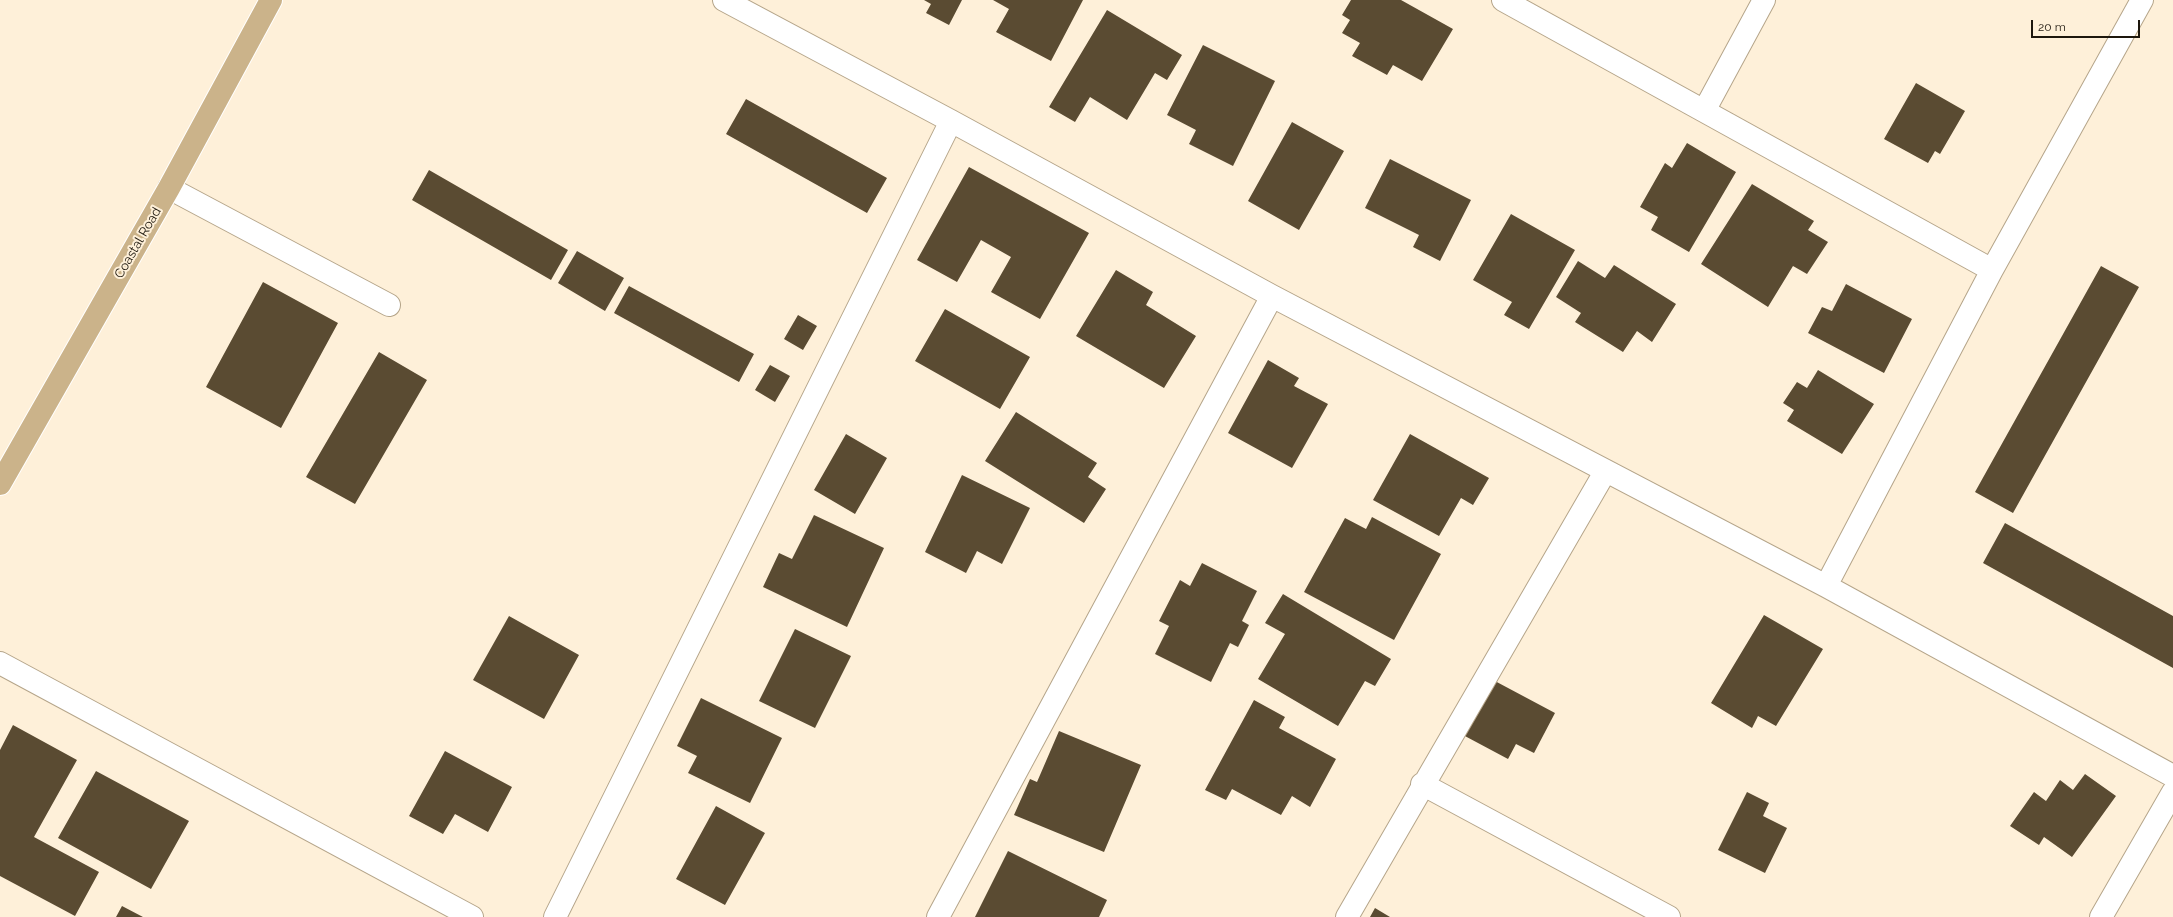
<!DOCTYPE html>
<html>
<head>
<meta charset="utf-8">
<style>
  body { margin:0 }
  #map { position:relative; width:2173px; height:917px; overflow:hidden; background:#fef0d9; font-family:Raleway,sans-serif }
  canvas { display:block }
  .scale { position:absolute; left:2031px; top:20px; width:109px; height:18px; box-sizing:border-box; border:2px solid #1d170d; border-top:0; padding-left:5px; font-size:12px; line-height:14px; white-space:nowrap; color:#1d170d; -webkit-text-stroke:3px #fef0d9; paint-order:stroke }
</style>
</head>
<body>
<div id="map">
<canvas width="2173" height="917"></canvas>
<div class="scale">20 m</div>
</div>
<script>
const g = document.querySelector('canvas').getContext('2d');
g.lineJoin = 'round';
function paint(path, color) { g.fillStyle = color; g.fill(path, 'evenodd'); }
function strokePath(path, color, width, dash) { g.strokeStyle = color; g.lineWidth = width; g.lineCap = dash ? 'butt' : 'round'; g.setLineDash(dash || []); g.stroke(path); }
function label(font, color, halo, rows, align = 'center') {
  g.font = font + ' Raleway,sans-serif'; g.lineWidth = 4; g.setLineDash([]); g.textBaseline = 'middle'; g.strokeStyle = halo; g.fillStyle = color; for (const [text, x, y, turn = 0] of rows) {
    g.save(); g.translate(x, y); g.rotate((+turn || 0) * Math.PI / 180); g.textAlign = isNaN(turn) ? turn : align; if (halo) g.strokeText(text, 0, 0); g.fillText(text, 0, 0); g.restore();
  }
}
const building = new Path2D(`
  M924,0H962L949,25L926,13L931,4Z
  M993,0H1083L1051,61L996,32L1009,9Z
  M1351,0H1401L1453,29L1422,81L1393,65L1387,75L1352,56L1360,43L1342,33L1350,20L1342,15Z
  M1107,10L1182,55L1167,80L1155,73L1127,120L1090,97L1075,122L1049,107Z
  M1203,45L1275,81L1233,166L1189,144L1196,130L1167,115Z
  M1916,83L1965,111L1940,154L1935,151L1928,163L1884,139Z
  M746,99L887,178L867,213L726,134Z
  M1292,122L1344,151L1299,230L1248,201Z
  M1687,143L1736,172L1689,252L1651,230L1658,217L1640,207L1665,163L1672,168Z
  M1390,159L1471,200L1440,261L1413,247L1419,235L1365,208Z
  M969,167L1089,233L1040,319L991,292L1011,257L981,240L957,282L917,260Z
  M429,170L568,250L551,280L412,200Z
  M1752,184L1814,221L1808,230L1828,242L1807,274L1793,266L1768,307L1701,264Z
  M1511,214L1575,250L1529,329L1504,315L1512,302L1473,280Z
  M577,251L624,278L605,311L558,283Z
  M1578,261L1605,278L1614,265L1676,304L1652,342L1637,331L1623,352L1575,322L1581,313L1556,297Z
  M2101,266L2139,287L2013,513L1975,492Z
  M1116,270L1153,292L1146,305L1196,336L1164,388L1076,336Z
  M263,282L338,323L281,428L206,387Z
  M1846,284L1912,319L1884,373L1808,333L1822,307L1832,311Z
  M629,286L754,354L739,382L614,313Z
  M945,309L1030,357L1000,409L915,361Z
  M798,315L817,326L803,350L784,339Z
  M379,352L427,380L355,504L306,477Z
  M1268,360L1299,378L1294,386L1328,404L1292,468L1228,433Z
  M770,365L790,376L775,402L755,390Z
  M1818,370L1874,404L1842,454L1787,421L1794,410L1783,403L1797,382L1807,388Z
  M1016,412L1097,463L1088,477L1106,489L1084,523L985,461Z
  M846,434L887,458L855,514L814,490Z
  M1410,434L1489,478L1473,505L1461,498L1439,536L1373,500Z
  M962,475L1030,508L1002,564L977,551L966,573L925,552Z
  M814,515L884,548L847,627L763,587L779,553L792,559Z
  M1372,517L1441,554L1394,640L1304,592L1345,518L1366,529Z
  M2005,523L2173,616V668L1983,563Z
  M1202,563L1257,591L1242,621L1249,625L1238,647L1230,643L1211,682L1155,654L1169,626L1159,621L1180,580L1190,586Z
  M1283,594L1391,659L1375,686L1365,681L1338,726L1258,679L1285,634L1265,623Z
  M1764,615L1823,649L1776,726L1758,716L1752,728L1711,703Z
  M509,616L579,655L544,719L473,680Z
  M795,629L851,656L815,728L759,701Z
  M1493,680L1555,713L1534,753L1516,744L1508,759L1463,735Z
  M701,698L782,738L750,803L688,773L697,756L677,746Z
  M1254,700L1285,717L1279,728L1336,759L1310,807L1292,796L1281,815L1232,789L1226,800L1205,790Z
  M13,725L77,760L34,837L99,872L75,916L0,876V750Z
  M1059,731L1141,765L1104,852L1014,815L1030,779L1037,782Z
  M445,751L512,787L488,832L455,814L443,834L409,816Z
  M96,771L189,821L151,889L58,838Z
  M2085,774L2116,796L2072,857L2044,837L2039,845L2010,826L2034,792L2046,801L2060,780L2073,790Z
  M1747,792L1769,803L1763,816L1787,828L1765,873L1718,850Z
  M716,806L765,833L725,905L676,879Z
  M1008,851L1107,900L1099,917H975Z
  M122,906L143,917H116Z
  M1375,908L1390,917H1370Z`);
const minor = new Path2D(`
  M724,0L951,121L1272,296L1826,586L2173,776
  M1503,0L1992,270
  M1704,111L1764,0
  M169,188L389,305
  M1826,586L1992,270L2142,0
  M0,663L472,917
  M1422,784L1669,917
  M555,917L951,121
  M938,917L1272,296
  M1347,917L1605,472
  M2101,917L2173,792`);
const major = new Path2D(`
  M0,484L169,188L271,0`);
const streetNames = [
  ["Coastal Road",138,243,-60]
];
paint(building, '#5a4b32');
strokePath(minor, '#b5a58a', 24);
strokePath(major, '#fff', 24);
strokePath(minor, '#fff', 22);
strokePath(major, '#cbb38a', 22);
label('13px', '#1d170d', '#fef0d9', streetNames);
</script>
</body>
</html>
